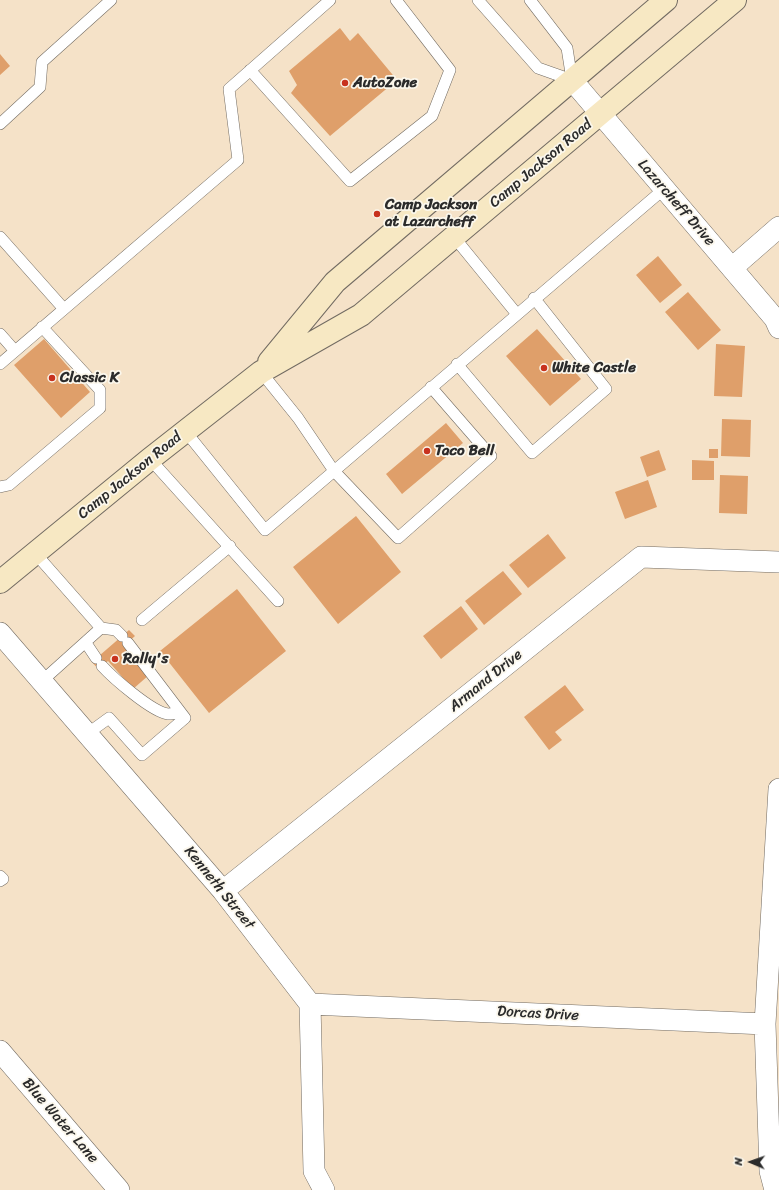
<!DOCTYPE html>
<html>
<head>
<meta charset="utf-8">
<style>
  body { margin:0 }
  #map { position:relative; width:779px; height:1190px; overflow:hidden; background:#f5e2c8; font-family:Sriracha,sans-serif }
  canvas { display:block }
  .north { position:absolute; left:731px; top:1142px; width:40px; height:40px; -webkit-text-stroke:3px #fbf7ec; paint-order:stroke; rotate:272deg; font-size:11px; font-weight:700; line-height:16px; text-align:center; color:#2b2b2b }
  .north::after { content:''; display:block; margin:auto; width:14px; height:18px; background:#2b2b2b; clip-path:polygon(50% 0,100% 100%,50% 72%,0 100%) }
</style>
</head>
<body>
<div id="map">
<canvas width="779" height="1190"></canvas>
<div class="north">N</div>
</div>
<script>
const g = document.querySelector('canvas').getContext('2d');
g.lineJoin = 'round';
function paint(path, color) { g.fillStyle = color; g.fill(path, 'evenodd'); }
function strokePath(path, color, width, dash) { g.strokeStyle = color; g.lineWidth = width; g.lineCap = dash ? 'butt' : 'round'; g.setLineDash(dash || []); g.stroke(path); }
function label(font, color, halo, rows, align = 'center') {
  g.font = font + ' Sriracha,sans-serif'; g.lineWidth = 3.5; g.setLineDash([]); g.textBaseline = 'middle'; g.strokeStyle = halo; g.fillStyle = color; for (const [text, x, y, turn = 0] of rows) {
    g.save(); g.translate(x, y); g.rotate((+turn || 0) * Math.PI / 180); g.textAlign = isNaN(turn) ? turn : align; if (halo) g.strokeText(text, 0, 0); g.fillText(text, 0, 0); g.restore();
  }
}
const building = new Path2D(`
  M340,28L350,41L358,33L397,80L330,136L291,93L297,85L289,71Z
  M0,54L10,66L0,75Z
  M658,256L682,285L660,303L636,275Z
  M688,292L721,330L698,350L665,312Z
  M537,329L581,379L550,406L506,356Z
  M44,339L90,392L61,418L14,365Z
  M716,344L745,346L742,397L714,396Z
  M722,419L751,420L750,457L721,456Z
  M446,423L463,443L402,494L386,474Z
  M709,449H718V458H709Z
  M659,450L666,470L647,477L640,457Z
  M692,460L714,461V480H692Z
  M720,475L748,476L747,514L719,513Z
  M648,480L657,507L625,519L615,492Z
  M356,516L401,572L338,624L293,567Z
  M548,534L566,558L528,588L509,565Z
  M503,571L522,594L484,625L465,601Z
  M237,589L286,651L209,713L160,651Z
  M461,606L478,629L441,659L423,636Z
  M129,630L135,636L124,646L149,675L133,689L108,661L98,669L92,662Z
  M565,685L584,710L555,732L562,740L549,750L524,717Z`);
const lane = new Path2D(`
  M478,0L538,68L572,80L567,48L530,0
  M250,70L350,181L432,116L450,70L396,0
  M0,124L40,87L42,62L111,0
  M0,237L64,309
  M454,237L516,313
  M0,334L15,351
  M0,364L238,160L229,89L330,0
  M457,364L532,453L606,389L534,298
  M261,372L298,418L334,471L398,538L491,456L431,387
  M186,432L265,530L664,189
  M150,459L278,601
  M0,487L9,485L100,408V390L42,327
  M35,553L101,628L116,630L122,636
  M142,620L230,546
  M86,643L96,658
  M102,666C113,678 152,712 168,714C172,714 177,713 181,713
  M42,681L101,628
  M87,734L109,718L142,755L185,718L128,643
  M0,876L3,879L0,881`);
const street = new Path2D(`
  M572,80L775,319L779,328
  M732,268L779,227
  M0,633L223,891L310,1004L314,1171L324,1190
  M223,891L641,557L779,562
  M310,1004L765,1024
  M0,1051L119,1190
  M775,1190L770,1171L765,1024L779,789`);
const secondary = new Path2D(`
  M269,362L335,282L666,0
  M0,582L150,459L261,372L361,315L735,0`);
const markers = [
  [345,83,4,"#c8321e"],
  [377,214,4,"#c8321e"],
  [544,368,4,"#c8321e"],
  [52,378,4,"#c8321e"],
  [427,451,4,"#c8321e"],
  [115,659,4,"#c8321e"]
];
const poiNames = [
  ["AutoZone",353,83],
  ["Camp Jackson",385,205],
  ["at Lazarcheff",385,222],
  ["White Castle",552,368],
  ["Classic K",60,378],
  ["Taco Bell",435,451],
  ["Rally's",123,659]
];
const streetNames = [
  ["Camp Jackson Road",541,164,-40],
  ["Lazarcheff Drive",676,203,49],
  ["Camp Jackson Road",130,476,-39],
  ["Armand Drive",486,681,-39],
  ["Kenneth Street",219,888,51],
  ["Dorcas Drive",538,1014,3],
  ["Blue Water Lane",60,1121,49]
];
paint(building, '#df9f6a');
strokePath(lane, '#726b62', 12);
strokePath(street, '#726b62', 22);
strokePath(secondary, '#726b62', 24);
strokePath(lane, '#fff', 11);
strokePath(street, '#fff', 21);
strokePath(secondary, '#f7e8c3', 22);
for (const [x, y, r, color] of markers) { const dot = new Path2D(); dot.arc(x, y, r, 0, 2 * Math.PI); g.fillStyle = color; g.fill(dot); strokePath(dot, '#fbf7ec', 1.5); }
label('bold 15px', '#2b2b2b', '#fbf7ec', poiNames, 'left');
label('15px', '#2b2b2b', '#fbf7ec', streetNames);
</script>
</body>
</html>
